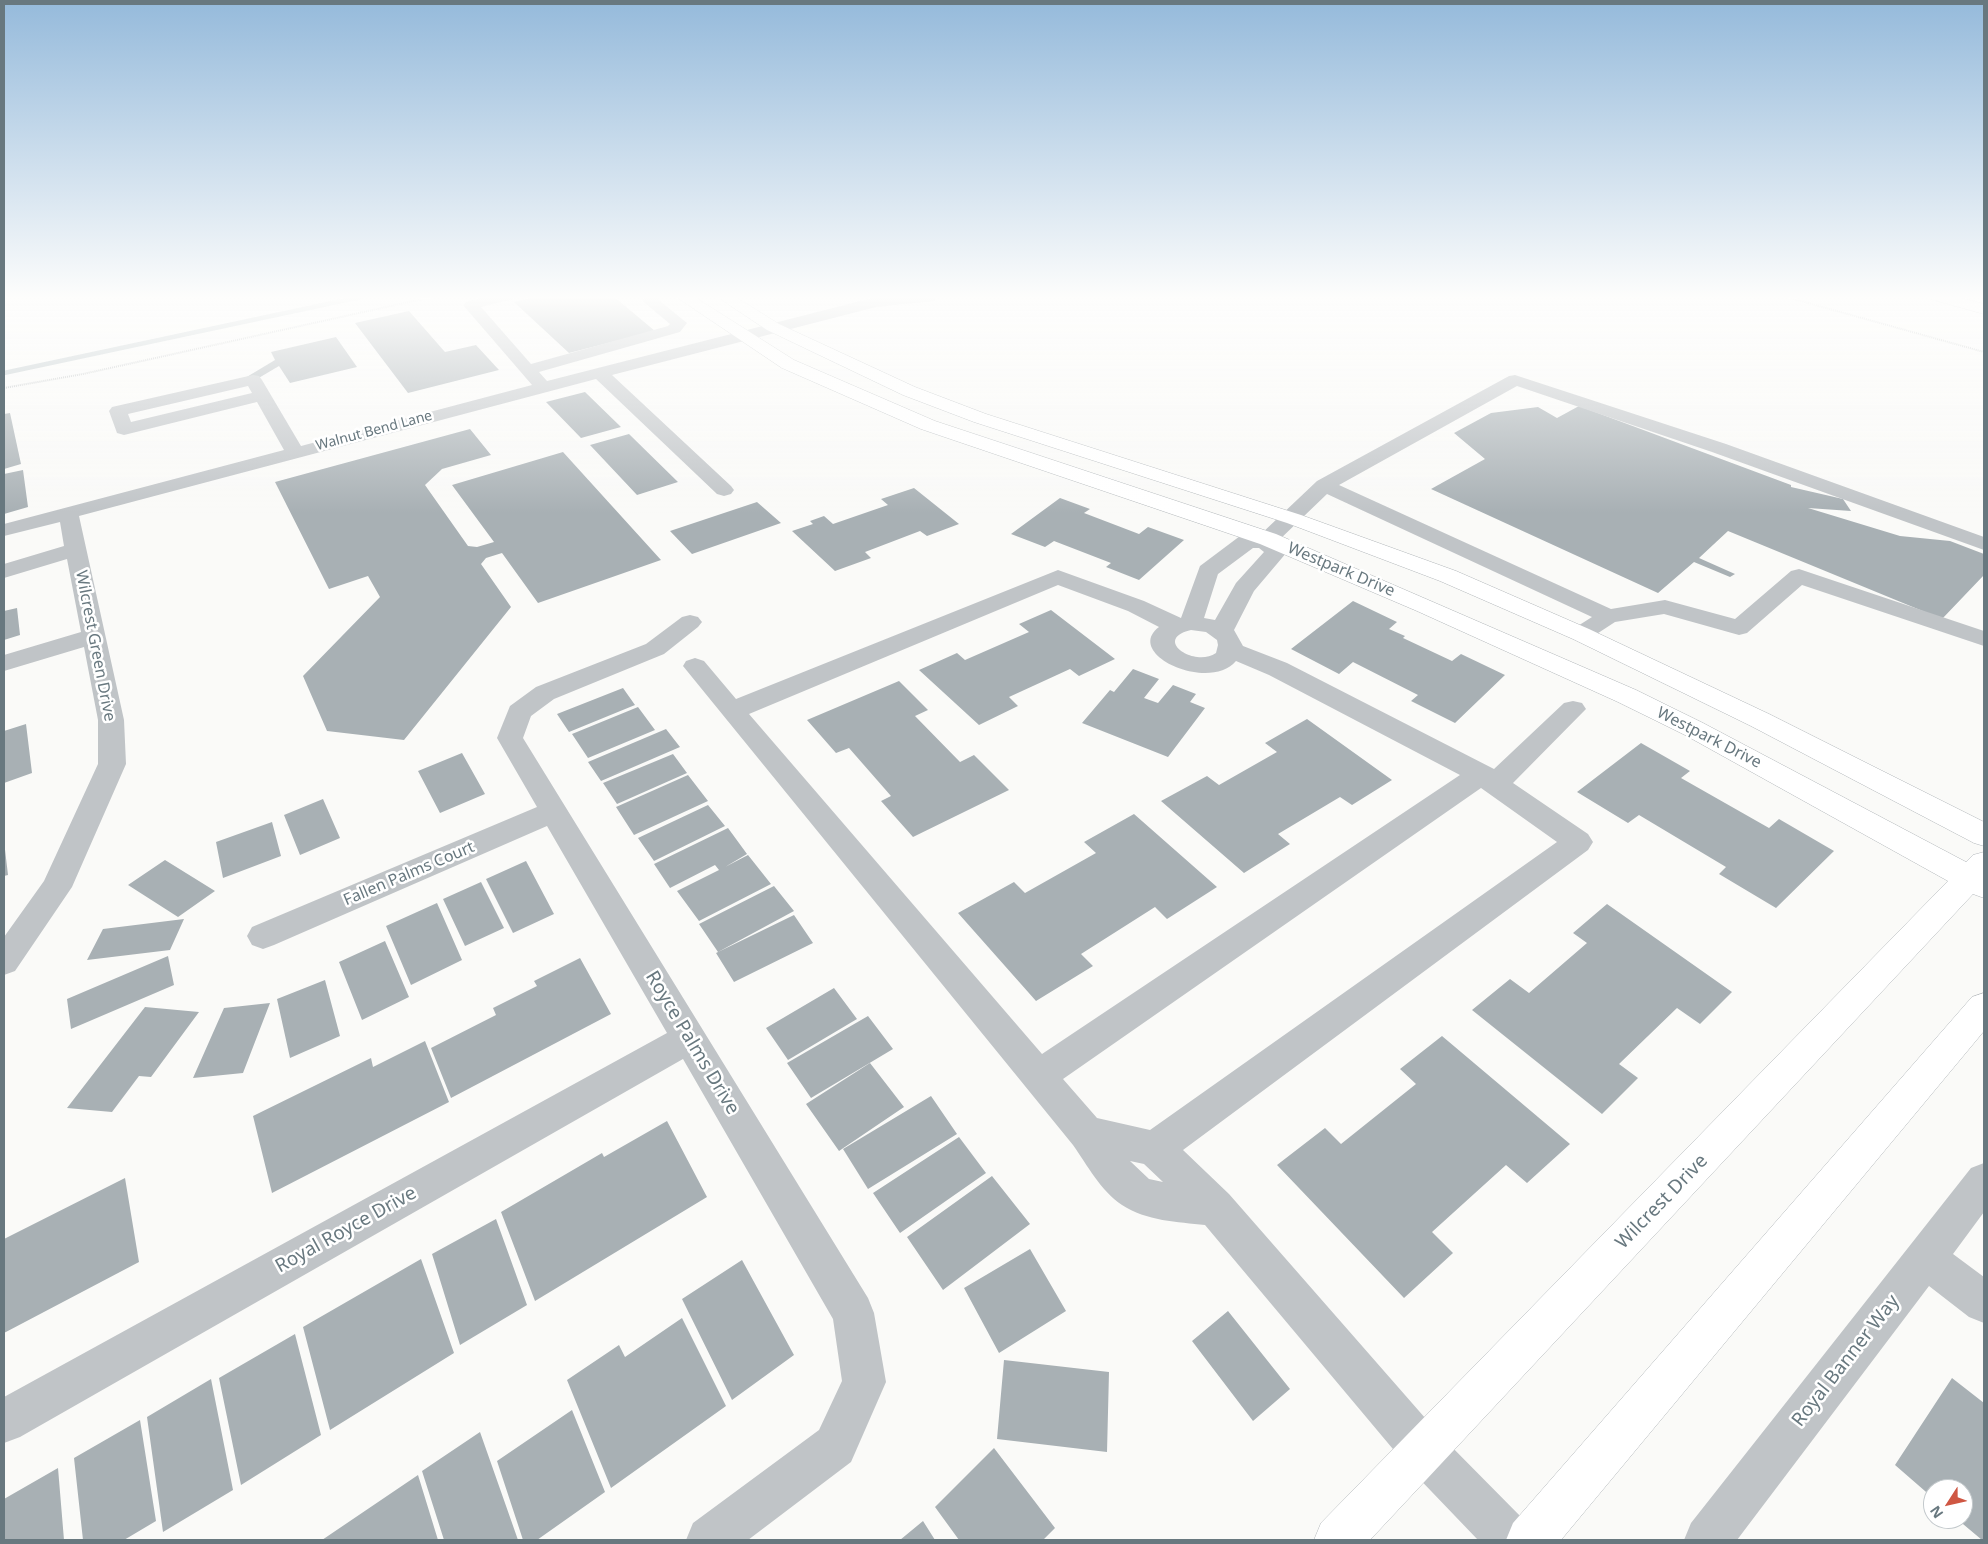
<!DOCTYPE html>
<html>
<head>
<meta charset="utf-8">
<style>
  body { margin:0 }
  #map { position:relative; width:1988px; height:1544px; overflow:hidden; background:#fafaf8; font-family:"Noto Sans",sans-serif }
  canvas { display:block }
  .frame { position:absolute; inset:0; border:5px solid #68787f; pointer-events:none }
  .north { position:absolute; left:1923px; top:1479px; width:50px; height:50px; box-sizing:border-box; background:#fff; border:1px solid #c3c9cc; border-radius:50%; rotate:235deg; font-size:14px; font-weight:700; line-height:20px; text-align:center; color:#68787f }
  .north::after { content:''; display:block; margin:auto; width:18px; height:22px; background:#cf5743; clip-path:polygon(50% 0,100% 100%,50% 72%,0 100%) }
</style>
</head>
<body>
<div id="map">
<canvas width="1988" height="1544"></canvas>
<div class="frame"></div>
<div class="north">N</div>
</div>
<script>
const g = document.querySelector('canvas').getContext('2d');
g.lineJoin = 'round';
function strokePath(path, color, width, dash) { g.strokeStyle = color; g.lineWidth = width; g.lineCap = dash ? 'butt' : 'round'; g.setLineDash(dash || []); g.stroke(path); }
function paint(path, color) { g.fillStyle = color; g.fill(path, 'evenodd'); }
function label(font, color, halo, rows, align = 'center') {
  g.font = font + ' "Noto Sans",sans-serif'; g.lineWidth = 5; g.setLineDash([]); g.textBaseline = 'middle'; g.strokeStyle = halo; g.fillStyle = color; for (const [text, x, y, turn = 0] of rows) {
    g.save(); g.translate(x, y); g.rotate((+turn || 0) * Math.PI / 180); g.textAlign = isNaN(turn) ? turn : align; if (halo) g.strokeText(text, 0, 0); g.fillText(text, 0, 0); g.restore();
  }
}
const stream = new Path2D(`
  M4,373L365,296`);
const building = new Path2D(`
  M538,296H613L655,331L569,353L514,302Z
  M409,311L445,352L476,345L499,370L408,393L355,323Z
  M336,337L357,367L290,383L279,366L257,379L245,378L275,360L271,352Z
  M585,392L621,427L581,438L546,402Z
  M1579,406L1791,485V487L1843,499L1851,511L1808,508L1900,536L1950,541L1984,554V575L1942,619L1728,531L1699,558L1735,574L1730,577L1694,562L1658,593L1431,489L1485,459L1454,433L1491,413L1538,407L1557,418Z
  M10,413L21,464L4,469V414Z
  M470,429L491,455L442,469L425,485L468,546L477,547L494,542L452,485L563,452L661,560L538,603L502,553L486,558L481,564L511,607L404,740L327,731L303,676L380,597L368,576L329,589L275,482Z
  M629,434L678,482L637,495L590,445Z
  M23,470L28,507L4,514V474Z
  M914,488L959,524L927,536L920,531L865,552L871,558L835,571L792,531L813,524L810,521L824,516L833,524L888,505L881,499Z
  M1060,498L1090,509L1084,513L1139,534L1148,527L1184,540L1139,580L1106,567L1111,563L1054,541L1045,547L1011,534Z
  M757,502L781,523L692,554L670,531Z
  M1353,601L1397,622L1389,629L1405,636L1403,638L1452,661L1461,654L1505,675L1455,723L1411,701L1418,695L1353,662L1339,674L1291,649Z
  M17,608L20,635L4,640V611Z
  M1051,610L1115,659L1079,676L1070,669L1009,697L1018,706L979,725L919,670L957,653L965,660L1029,632L1019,624Z
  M1133,669L1159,679L1144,698L1158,703L1173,685L1196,694L1190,702L1205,708L1168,757L1082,723L1110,690L1114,692Z
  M899,681L928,710L915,716L960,762L974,755L1009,790L913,837L881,801L891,796L849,748L836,753L807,720Z
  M623,688L635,705L569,732L557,714Z
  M638,707L655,730L588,758L572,734Z
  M1307,719L1392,780L1352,805L1340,797L1278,834L1290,844L1244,873L1161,801L1207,776L1219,785L1277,752L1265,743Z
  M26,724L32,773L4,783V731Z
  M666,729L680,747L601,781L588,762Z
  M1641,743L1690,771L1681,778L1769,828L1779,819L1834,851L1776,908L1719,874L1726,867L1639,815L1628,823L1577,792Z
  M462,753L485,794L440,813L418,771Z
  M673,754L687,773L617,804L603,783Z
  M688,775L708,801L634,835L616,807Z
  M323,799L340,838L300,855L284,815Z
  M708,805L725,826L654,861L638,838Z
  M1134,814L1217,887L1167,919L1155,907L1081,954L1093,966L1036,1001L958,913L1014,882L1025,893L1096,853L1084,842Z
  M272,822L281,856L223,878L216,842Z
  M728,828L747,854L725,867L748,855L771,884L699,921L677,891L719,870L715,865L670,888L654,864Z
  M4,841L8,875L4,876Z
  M165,860L215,891L178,917L128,885Z
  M526,861L554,914L513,933L486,879Z
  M481,882L504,928L465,946L443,899Z
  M774,886L794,911L718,952L699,924Z
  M437,903L462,960L411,985L386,926Z
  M1607,904L1732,992L1700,1024L1677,1008L1619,1064L1638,1078L1602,1114L1472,1010L1510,979L1529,993L1587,943L1573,933Z
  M794,915L813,943L734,982L716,953Z
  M184,919L170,950L87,960L103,929Z
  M385,941L409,997L362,1020L339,962Z
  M168,956L174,985L71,1029L67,999Z
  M580,958L611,1014L451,1098L431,1048L496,1015L493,1008L537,986L534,981Z
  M325,980L340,1036L290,1058L277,999Z
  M834,988L857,1019L788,1060L766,1028Z
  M270,1003L243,1073L193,1078L224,1008Z
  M145,1007L199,1012L151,1077L139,1076L112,1112L67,1108Z
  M868,1016L893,1049L811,1098L787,1063Z
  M1442,1036L1570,1144L1527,1183L1506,1165L1432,1232L1453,1253L1404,1298L1277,1165L1325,1128L1341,1144L1416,1084L1400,1069Z
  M425,1041L449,1102L272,1193L253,1116L371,1058L373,1067Z
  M870,1063L904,1107L839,1151L806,1104Z
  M931,1096L957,1134L868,1189L843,1149Z
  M667,1121L707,1197L535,1301L501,1212L602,1153L604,1157Z
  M959,1137L986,1173L900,1233L873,1193Z
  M992,1176L1030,1224L943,1290L907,1237Z
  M125,1178L139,1262L4,1333V1239Z
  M496,1219L527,1305L460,1345L432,1254Z
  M1030,1249L1066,1311L999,1353L964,1288Z
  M421,1259L454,1353L330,1430L303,1327Z
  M742,1260L794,1355L732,1400L682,1299Z
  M1228,1311L1290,1389L1253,1421L1192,1341Z
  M682,1318L726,1406L611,1488L567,1380L619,1345L625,1357Z
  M295,1334L321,1435L241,1485L219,1378Z
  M1004,1360L1109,1372L1107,1452L997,1439Z
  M1952,1378L1984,1403V1540H1982L1957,1519H1963V1489H1933V1498L1895,1465Z
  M211,1379L233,1490L163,1532L147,1417Z
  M572,1410L605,1492L537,1540H523L497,1461Z
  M140,1420L156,1521L124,1540H83L74,1458Z
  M480,1432L518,1540H444L422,1471Z
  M994,1448L1055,1528L1043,1540H959L935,1507Z
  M58,1468L64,1540H4V1499Z
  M418,1475L438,1540H322Z
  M923,1521L935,1540H900Z`);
const path = new Path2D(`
  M1783,296L1984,352
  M4,388L83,374L436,296`);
const minor = new Path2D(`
  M487,296H515L513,299L481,307L531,364L668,326L670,324L645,303L642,300L645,297H655L687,323L680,332L539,372L547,381L876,297L940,296L933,301L876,307L612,375L731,486L734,490L731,494L724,496L717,494L596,379L79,516L124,720L126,764L72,887L15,971L4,975V937L44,881L98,764V720L84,647L4,671V655L81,632L67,559L4,578V564L64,546L60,522L4,536V524L284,450L257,402L124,435L117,433L109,411L112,407L253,375L259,376L262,380L301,446L532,385L463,305L466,302ZM248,386L252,393L131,422L128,414Z
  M1515,375L1726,444L1984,537V550L1712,452L1517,386L1339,485L1611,609L1665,600L1735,619L1791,571L1799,569L1984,631V646L1802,585L1747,633L1739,635L1664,614L1615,622L1589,639L1581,641L1573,639L1569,634L1573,629L1592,617L1327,494L1277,542L1287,552L1254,591L1234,630L1243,646L1287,663L1494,769L1564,703L1573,701L1582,703L1586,709L1513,783L1588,834L1593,842L1588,850L1183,1150L1229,1194L1440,1435L1527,1523L1534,1540H1478L1408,1467L1205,1225C1178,1222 1146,1221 1122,1205C1101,1191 1087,1165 1073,1145L683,666L686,661L695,658L704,661L736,699L1058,570L1144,601L1181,618L1200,566L1240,536L1260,535L1317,481L1509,376ZM1253,548H1259L1264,552L1236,583L1215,620L1204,618L1218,574ZM1058,585L1128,611L1159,627C1123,654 1209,693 1236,661L1269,675L1460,775L1042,1054L749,714ZM1191,630L1206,632L1217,640L1218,645L1216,653C1194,668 1152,639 1191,630ZM1481,788L1557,842L1150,1130L1097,1118L1063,1079ZM1130,1161L1144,1164L1163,1182L1149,1179Z
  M690,615L698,617L702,622L698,627L664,654L554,699L531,716L523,738L868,1298L874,1313L886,1382L851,1462L748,1540H686L693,1523L819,1430L842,1381L833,1319L683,1059L20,1437L4,1443V1397L667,1033L547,826L274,945L263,949L252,945L247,936L252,927L537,807L497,738L510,706L536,687L646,644L682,617Z
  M1984,1163V1212L1953,1254L1984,1277V1323L1969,1317L1929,1286L1737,1540H1684L1691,1523L1971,1168Z`);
const major = new Path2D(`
  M675,296H693L794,360L935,421L1276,534L1636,690L1703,723L1966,862L1973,855L1984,852V898L1973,894L1370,1540H1314L1321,1523L1948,881L1685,735L1618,702L1417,611L1260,544L921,429L782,368Z
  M716,296H734L779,324L915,387L986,414L1301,515L1456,571L1589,629L1769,714L1984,822V846L1974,843L1751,726L1573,639L1440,581L1287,523L974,422L903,395L767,330Z
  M1984,993V1031L1561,1540H1506L1513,1523L1972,997Z`);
const highway = new Path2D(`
  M1928,296H1954L1984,304V314L1930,299Z`);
const farStreetnames = [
  ["Walnut Bend Lane",374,431,-15]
];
const streetNames = [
  ["Westpark Drive",1341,570,23],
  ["Wilcrest Green Drive",95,646,79],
  ["Westpark Drive",1709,738,27],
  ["Fallen Palms Court",409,874,-23]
];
const nearStreetnames = [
  ["Royce Palms Drive",692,1043,59],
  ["Wilcrest Drive",1662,1202,-46],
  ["Royal Royce Drive",346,1230,-29],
  ["Royal Banner Way",1846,1361,-52]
];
strokePath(stream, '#b9c4c7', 4.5);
paint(building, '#a8b0b4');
strokePath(major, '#b2b7ba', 1);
strokePath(highway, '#b4b8ba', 1);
strokePath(path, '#babec0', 2, [1, 1]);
paint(minor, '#c0c4c7');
paint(major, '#fff');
paint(highway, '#fff');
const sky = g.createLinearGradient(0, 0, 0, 513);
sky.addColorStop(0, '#95badb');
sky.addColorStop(0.58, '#fdfdfc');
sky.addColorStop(1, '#fdfdfc00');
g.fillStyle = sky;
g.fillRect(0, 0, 1988, 513);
label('14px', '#68787f', '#fff', farStreetnames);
label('16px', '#68787f', '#fff', streetNames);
label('19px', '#68787f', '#fff', nearStreetnames);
</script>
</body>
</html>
